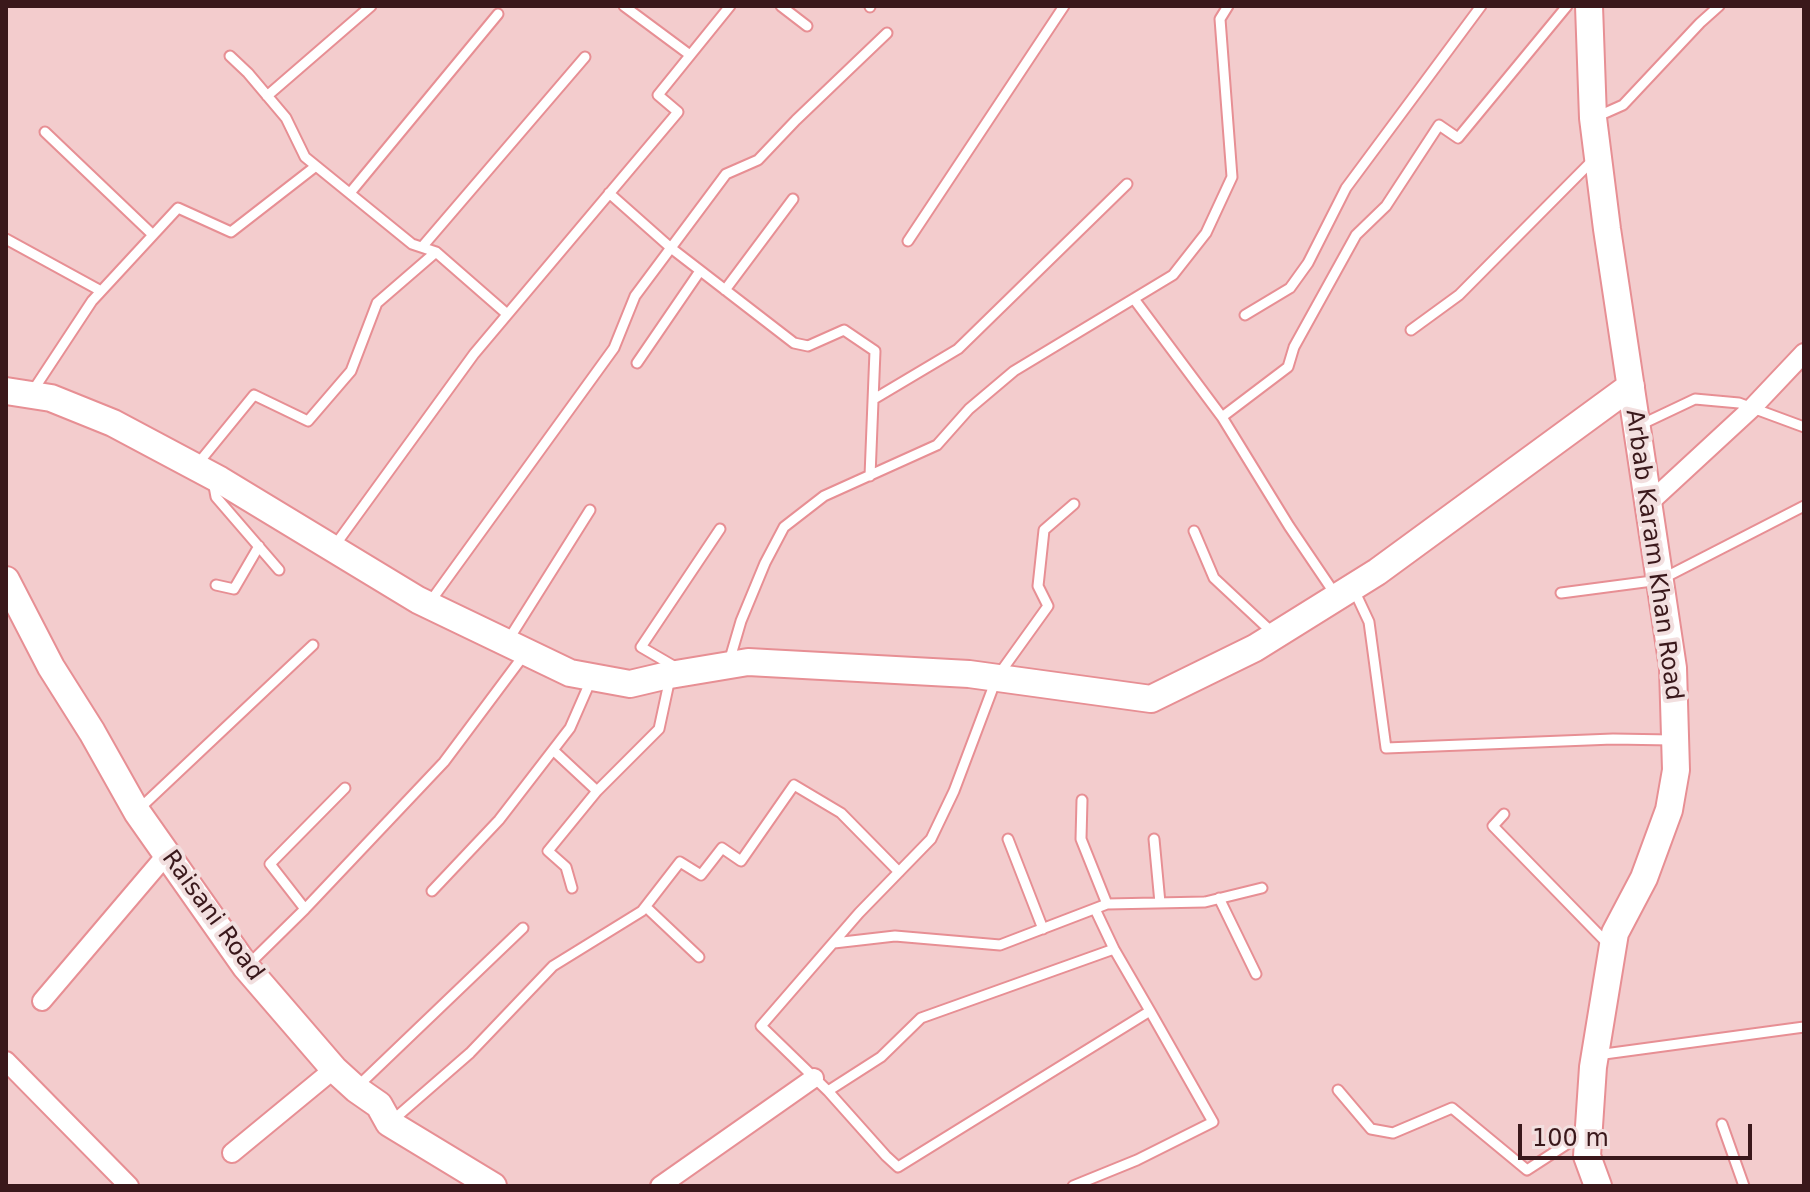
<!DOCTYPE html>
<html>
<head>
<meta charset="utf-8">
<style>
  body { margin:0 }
  #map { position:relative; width:1810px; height:1192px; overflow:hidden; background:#f3cccd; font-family:"DejaVu Sans",sans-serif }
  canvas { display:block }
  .frame { position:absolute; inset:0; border:8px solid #3a181b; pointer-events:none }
  .scale { position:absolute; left:1518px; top:1124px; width:234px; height:36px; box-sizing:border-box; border:4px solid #3a181b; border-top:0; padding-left:10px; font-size:24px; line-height:28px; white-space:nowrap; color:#3a181b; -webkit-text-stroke:6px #f2dfdf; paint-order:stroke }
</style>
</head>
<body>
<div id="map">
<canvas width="1810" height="1192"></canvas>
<div class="frame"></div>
<div class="scale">100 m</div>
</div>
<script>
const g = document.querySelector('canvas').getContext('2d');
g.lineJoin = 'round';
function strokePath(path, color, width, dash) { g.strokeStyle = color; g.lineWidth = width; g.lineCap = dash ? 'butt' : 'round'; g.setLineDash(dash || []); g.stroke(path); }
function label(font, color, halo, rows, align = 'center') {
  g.font = font + ' "DejaVu Sans",sans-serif'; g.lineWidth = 8; g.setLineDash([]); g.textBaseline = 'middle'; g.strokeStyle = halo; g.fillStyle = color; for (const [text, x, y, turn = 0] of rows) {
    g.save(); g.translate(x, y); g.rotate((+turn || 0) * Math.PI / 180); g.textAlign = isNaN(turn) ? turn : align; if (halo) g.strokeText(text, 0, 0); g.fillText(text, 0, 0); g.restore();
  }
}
const lane = new Path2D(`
  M624,6L690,55
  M781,6L807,26
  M870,7V6
  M230,56L248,73L286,118L305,157L412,244L436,252L507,314
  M267,96L371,6
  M1596,117L1623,105L1700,23L1719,6
  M45,132L153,235
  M350,193L498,14
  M609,193L671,248L794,343L808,346L844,330L875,351L870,476
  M6,239L101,291
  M908,241L1064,6
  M422,247L585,57
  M725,290L793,199
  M1134,299L1222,417L1289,526L1335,594
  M1245,315L1290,288L1308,263L1346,188L1481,6
  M1411,330L1459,295L1593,160
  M637,363L700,271
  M32,392L92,301L178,208L231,232L316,166
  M874,399L958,349L1127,184
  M1222,417L1288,367L1294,347L1356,235L1386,206L1439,125L1458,138L1567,6
  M1638,426L1695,399L1739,403L1804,427
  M196,466L254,395L308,421L351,371L377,303L436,252
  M213,481L216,497L279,570
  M1194,531L1214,578L1274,634
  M333,548L474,354L678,112L658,95L730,6
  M216,585L234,589L259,546
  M1354,590L1369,622L1386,748L1613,739L1672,740
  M1561,593L1660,580L1804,506
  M430,602L614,348L635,296L726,174L758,160L796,120L887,33
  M507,642L590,510
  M729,662L741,621L765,563L784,527L824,496L937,445L969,409L1014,371L1173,275L1206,233L1232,177L1220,19L1228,6
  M677,668L641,647L720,529
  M553,750L597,791
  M1082,800L1081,839L1107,904
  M138,810L313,645
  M1504,814L1493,826L1608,944
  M1008,839L1043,929
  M1154,839L1160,903
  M572,888L566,867L548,851L597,791L659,729L670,678
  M432,891L499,820L570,728L591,680
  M1219,898L1256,974
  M646,907L699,957
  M305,909L270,864L345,788
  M1095,909L1114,949L1150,1011
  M834,943L895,936L1000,945L1107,904L1205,902L1262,888
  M247,966L305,909L444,762L524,655
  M1597,1055L1804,1027
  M358,1086L523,928
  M1338,1090L1371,1129L1393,1133L1452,1108L1527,1170L1584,1133
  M828,1091L881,1057L921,1018L1114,949
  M393,1120L470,1053L553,966L642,911L680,862L701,875L722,848L741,861L794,785L841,813L899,872
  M1722,1124L1744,1186
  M1073,1186L1137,1160L1213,1122L1150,1011L898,1167L886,1156L828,1091L761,1026L859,913L931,839L954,791L997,677L1048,606L1038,586L1044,530L1074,504`);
const street = new Path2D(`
  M1648,504L1752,408L1804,353
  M42,1001L167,854
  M6,1061L129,1186
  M232,1153L334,1069
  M660,1186L814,1078`);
const secondary = new Path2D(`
  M1589,6L1593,118L1607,229L1673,668L1676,770L1669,810L1644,878L1615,933L1593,1067L1587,1156L1598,1186
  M6,391L51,398L113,423L220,480L418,600L570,673L630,684L664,676L748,662L969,674L1151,699L1255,648L1377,572L1631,386
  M6,580L51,667L92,732L137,812L246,967L334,1069L356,1089L379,1105L389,1123L493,1186`);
const streetNames = [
  ["Arbab Karam Khan Road",1653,555,82],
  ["Raisani Road",212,916,54]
];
strokePath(lane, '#e78f94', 13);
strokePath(street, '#e78f94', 22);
strokePath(secondary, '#e78f94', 30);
strokePath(lane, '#fff', 9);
strokePath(street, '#fff', 18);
strokePath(secondary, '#fff', 26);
label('24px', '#3a181b', '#f2dfdf', streetNames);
</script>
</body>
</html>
